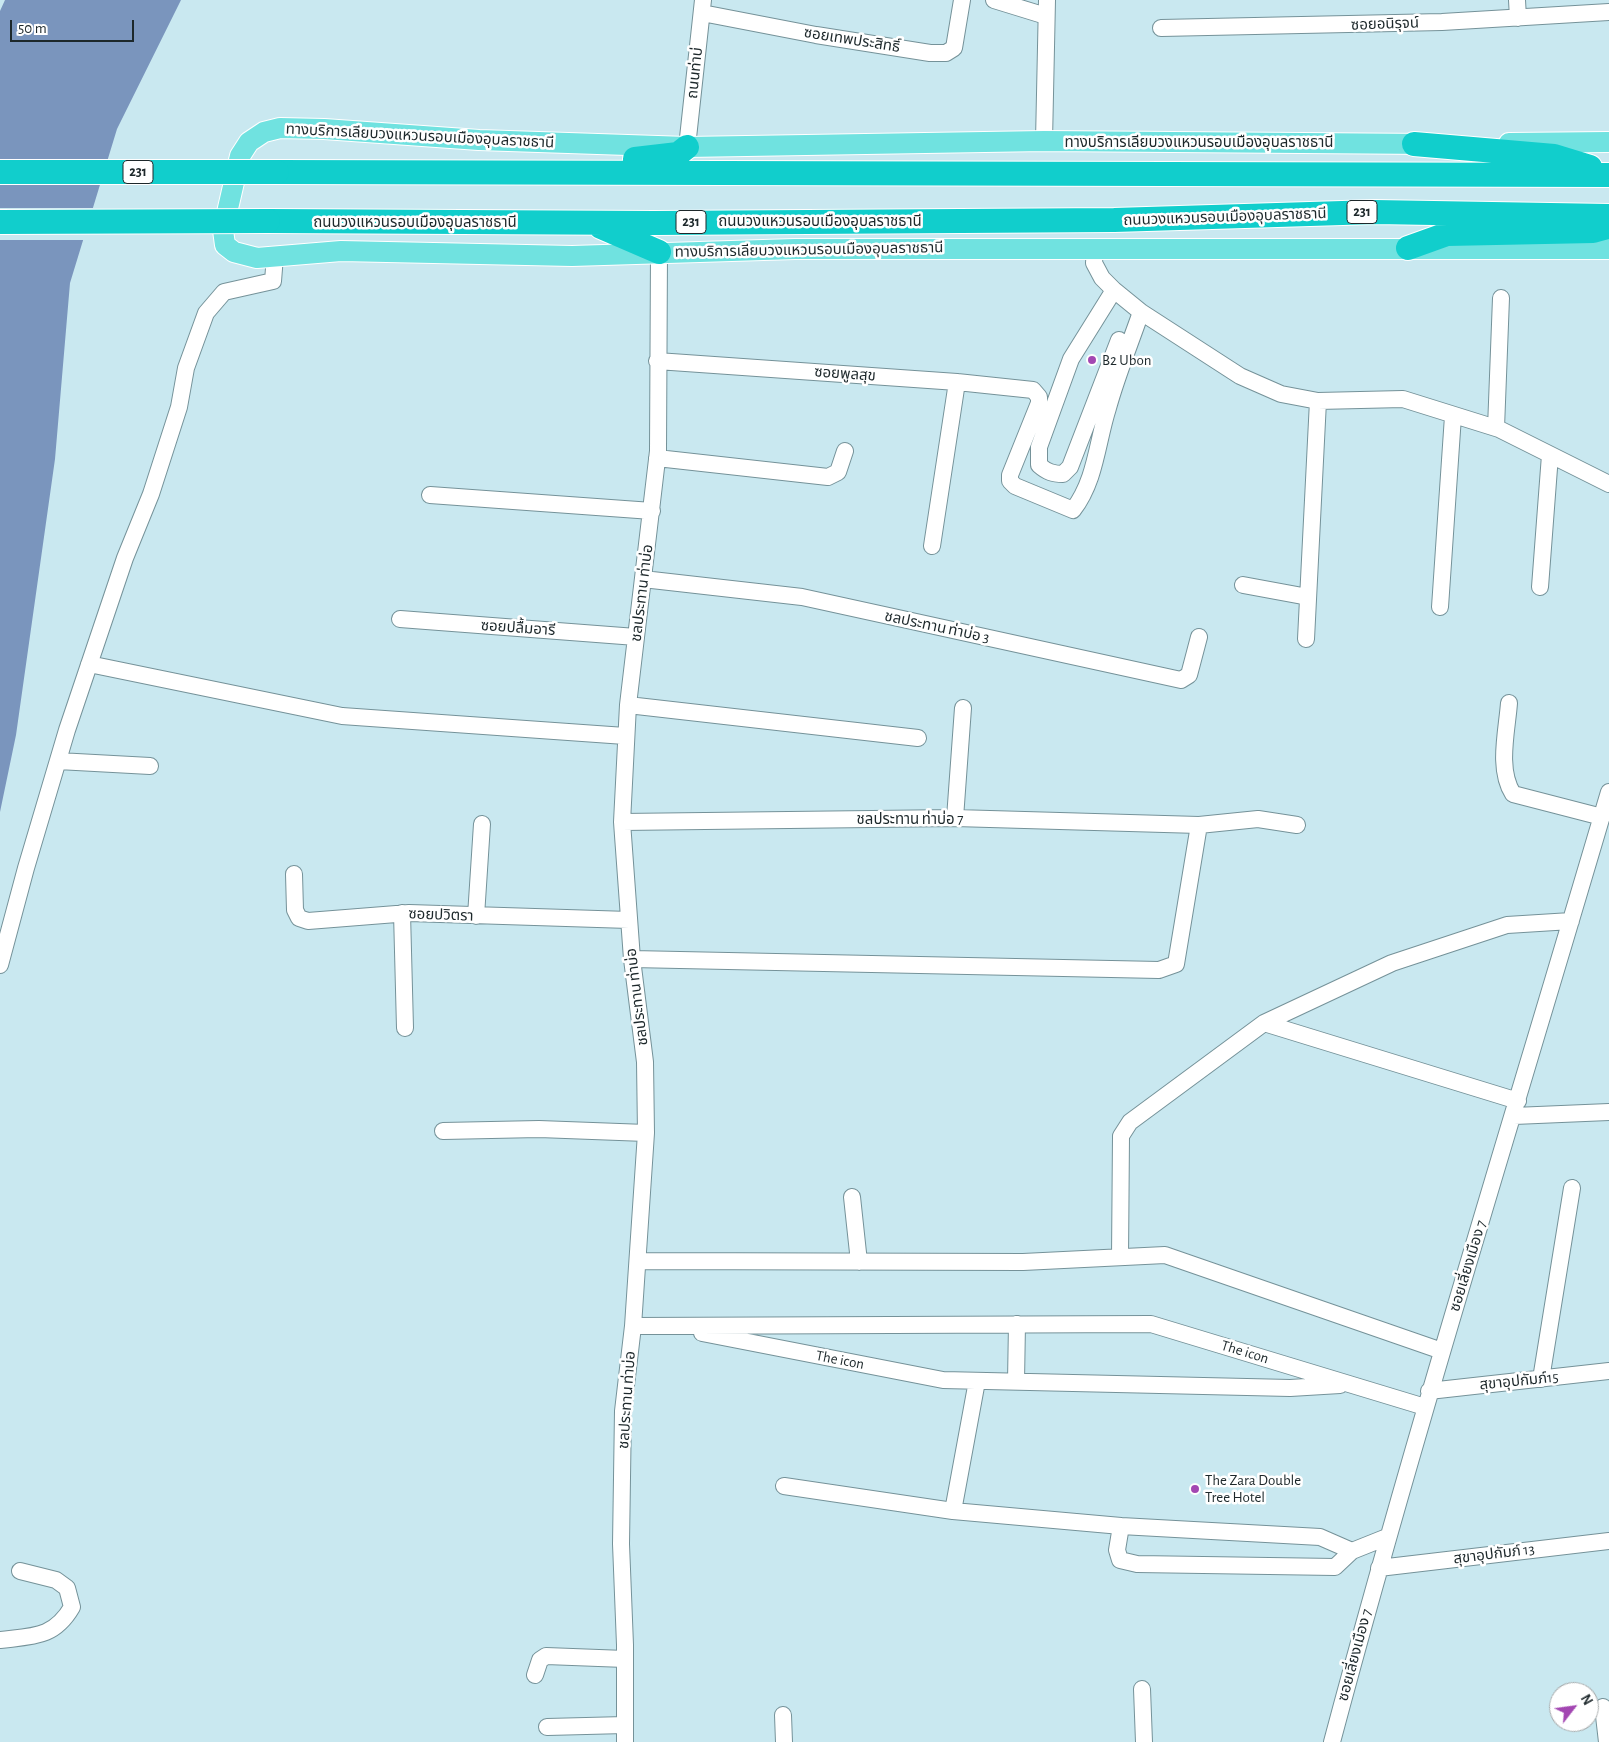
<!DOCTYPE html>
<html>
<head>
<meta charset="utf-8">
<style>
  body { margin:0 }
  #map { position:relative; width:1609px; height:1742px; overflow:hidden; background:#c9e8f0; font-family:"Alegreya Sans",sans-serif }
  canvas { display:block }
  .north { position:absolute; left:1549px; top:1682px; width:50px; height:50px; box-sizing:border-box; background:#fff; border:1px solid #a5a9aa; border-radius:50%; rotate:60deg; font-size:14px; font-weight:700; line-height:20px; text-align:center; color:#1d282b }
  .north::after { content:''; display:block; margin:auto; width:18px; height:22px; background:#a347b2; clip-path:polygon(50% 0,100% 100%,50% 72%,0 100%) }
  .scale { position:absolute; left:10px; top:20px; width:124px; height:22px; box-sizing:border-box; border:2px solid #1d282b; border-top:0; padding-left:6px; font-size:15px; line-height:18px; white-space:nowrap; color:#1d282b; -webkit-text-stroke:4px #fff; paint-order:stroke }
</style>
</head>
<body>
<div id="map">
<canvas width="1609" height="1742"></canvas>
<div class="north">N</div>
<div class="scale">50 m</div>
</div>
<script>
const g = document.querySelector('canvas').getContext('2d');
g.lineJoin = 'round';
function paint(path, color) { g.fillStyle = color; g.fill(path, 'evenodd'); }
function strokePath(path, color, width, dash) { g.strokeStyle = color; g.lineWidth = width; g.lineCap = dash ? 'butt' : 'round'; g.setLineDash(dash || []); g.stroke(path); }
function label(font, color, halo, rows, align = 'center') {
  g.font = font + ' "Alegreya Sans","Noto Sans Thai",sans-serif'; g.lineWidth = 5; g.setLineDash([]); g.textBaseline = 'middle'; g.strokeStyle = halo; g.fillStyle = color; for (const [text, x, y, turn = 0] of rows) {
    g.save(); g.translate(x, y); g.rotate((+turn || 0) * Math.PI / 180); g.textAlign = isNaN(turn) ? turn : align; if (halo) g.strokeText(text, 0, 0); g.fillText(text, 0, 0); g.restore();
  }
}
const water = new Path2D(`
  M5,0H181L117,129L70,283L55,459L16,735L0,812V11Z`);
const pier = new Path2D(`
  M0,208H96L86,240H0Z`);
const minor = new Path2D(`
  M994,0L1046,16
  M1517,0L1518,18
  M702,13L816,35L930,53H946L954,48L962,0
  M1161,28L1442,22L1609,12
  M1044,141L1047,0
  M687,147L703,0
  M1095,248L1094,263L1102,278L1114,290L1141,312L1240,376L1281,394L1318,401L1403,399L1499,429L1609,484
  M1114,290L1071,359L1039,447V465C1047,472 1053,474 1063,474L1070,467L1119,340
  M657,361L957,382L1033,390L1039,397V403L1010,475V481L1015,486L1073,510C1096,480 1097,442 1108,408C1117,375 1130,344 1141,312
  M1496,428L1501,298
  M657,458L828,477L838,472L845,451
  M430,495L652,511
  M932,546L957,382
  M643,579L802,597L1181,680L1189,675L1199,637
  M1243,585L1308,597
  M1540,587L1550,455
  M1440,607L1453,416
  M400,619L636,637
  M1306,639L1318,401
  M89,664L342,716L625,736
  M1509,703C1507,731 1497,769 1513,794L1602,817
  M628,705L918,738
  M58,761L150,766
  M955,818L963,708
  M622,822L955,818L1199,825L1258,819L1297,825
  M294,874L295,910L299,918L308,921L409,913L629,920
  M402,913L405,1028
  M476,916L482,824
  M632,959L1159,970L1176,964L1199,825
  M0,965L26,868L67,730L125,558L151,494L179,407L186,368L206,313L224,292L273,281L275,256
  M1264,1023L1518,1101
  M1514,1116L1609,1112
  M443,1131L539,1129L646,1133
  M852,1197L859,1262
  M1120,1257L1121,1136L1130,1122L1264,1023L1392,963L1507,925L1571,921
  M638,1261L1023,1262L1165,1255L1442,1351
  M633,1326L1151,1324L1425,1407
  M702,1333L943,1380L1290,1388L1340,1385
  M1541,1379L1572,1188
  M1016,1381L1017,1324
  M1429,1391L1609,1371
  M784,1486L953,1511L1121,1526
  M953,1511L977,1381
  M1352,1551L1320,1537L1121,1526L1117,1550L1120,1560L1137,1564L1335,1567L1352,1551L1387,1537
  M1379,1568L1609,1541
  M0,1640C33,1636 54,1638 72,1607L67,1588L56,1580L20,1571
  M535,1675L540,1660L546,1656L625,1659
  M1142,1689L1144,1742
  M1603,1707L1607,1742
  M783,1715L784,1742
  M547,1727L625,1725
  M625,1742V1645L621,1544L623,1411L633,1326L646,1133L645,1062L632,959L622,822L628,705L658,451L659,252
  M1332,1742C1417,1423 1516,1108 1609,792`);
const major = new Path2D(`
  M1509,143L1609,142
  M1430,144L1044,141L687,147L479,140L324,129L280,128L264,132L249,142L240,156L223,230L225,245L234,252L257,258L341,251L572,256L795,249H1609`);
const highway = new Path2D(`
  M1414,144L1554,156L1590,167
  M635,159L678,154L687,147
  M277,172L1609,175
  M268,221L655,223L1114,220L1375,212L1609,216
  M601,227L659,252
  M1408,248L1447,234L1593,231L1607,227`);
const highwayBridge = new Path2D(`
  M0,172H277
  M0,222L268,221`);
const markers = [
  [1092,360,5,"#a347b2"],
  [1195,1489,5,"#a347b2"]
];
const shields = [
  [138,172,30],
  [1362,212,30],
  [691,222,30]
];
const shieldNames = [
  ["231",138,172],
  ["231",1362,212],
  ["231",691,222]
];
const streetNames = [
  ["ซอยอนิรุจน์",1385,24,-2],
  ["ซอยเทพประสิทธิ์",852,40,9],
  ["ถนนท่าบ่",695,73,-84],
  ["ทางบริการเลียบวงแหวนรอบเมืองอุบลราชธานี",420,136,3],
  ["ทางบริการเลียบวงแหวนรอบเมืองอุบลราชธานี",1199,142],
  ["ถนนวงแหวนรอบเมืองอุบลราชธานี",1225,217,-2],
  ["ถนนวงแหวนรอบเมืองอุบลราชธานี",820,221],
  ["ถนนวงแหวนรอบเมืองอุบลราชธานี",415,222],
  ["ทางบริการเลียบวงแหวนรอบเมืองอุบลราชธานี",809,250,-1],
  ["ซอยพูลสุข",845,374,4],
  ["ชลประทาน ท่าบ่อ",642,593,-83],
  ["ชลประทาน ท่าบ่อ 3",937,627,12],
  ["ซอยปลื้มอารี",518,628,4],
  ["ชลประทาน ท่าบ่อ 7",910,819],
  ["ซอยปวิตรา",441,915,2],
  ["ชลประทาน ท่าบ่อ",637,997,-97],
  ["ซอยเลี่ยงเมือง 7",1468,1266,-73],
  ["The icon",1245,1352,17],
  ["The icon",840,1360,11],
  ["สุขาอุปกัมภ์15",1519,1381,-6],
  ["ชลประทาน ท่าบ่อ",627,1400,-86],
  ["สุขาอุปกัมภ์ 13",1494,1554,-7],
  ["ซอยเลี่ยงเมือง 7",1355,1655,-75]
];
const poiNames = [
  ["B2 Ubon",1102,360],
  ["The Zara Double",1205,1480],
  ["Tree Hotel",1205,1497]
];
paint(water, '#7a95bd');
paint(pier, '#c9e8f0');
strokePath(minor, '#759299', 18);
strokePath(major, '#fff', 22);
strokePath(highway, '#fff', 26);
strokePath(minor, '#fff', 16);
strokePath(major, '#70e2e0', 20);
strokePath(highway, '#11cecc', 24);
strokePath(highwayBridge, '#fff', 26, []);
strokePath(highwayBridge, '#11cecc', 24);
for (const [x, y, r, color] of markers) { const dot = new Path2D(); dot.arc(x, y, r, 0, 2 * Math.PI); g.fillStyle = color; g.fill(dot); strokePath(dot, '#fff', 2); }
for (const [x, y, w] of shields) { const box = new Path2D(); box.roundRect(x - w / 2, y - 11.5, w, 23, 4); g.fillStyle = '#fff'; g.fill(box); strokePath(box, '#1d282b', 1); }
label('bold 14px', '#1d282b', null, shieldNames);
label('15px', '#1d282b', '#fff', streetNames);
label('15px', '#1d282b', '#fff', poiNames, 'left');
</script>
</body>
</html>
